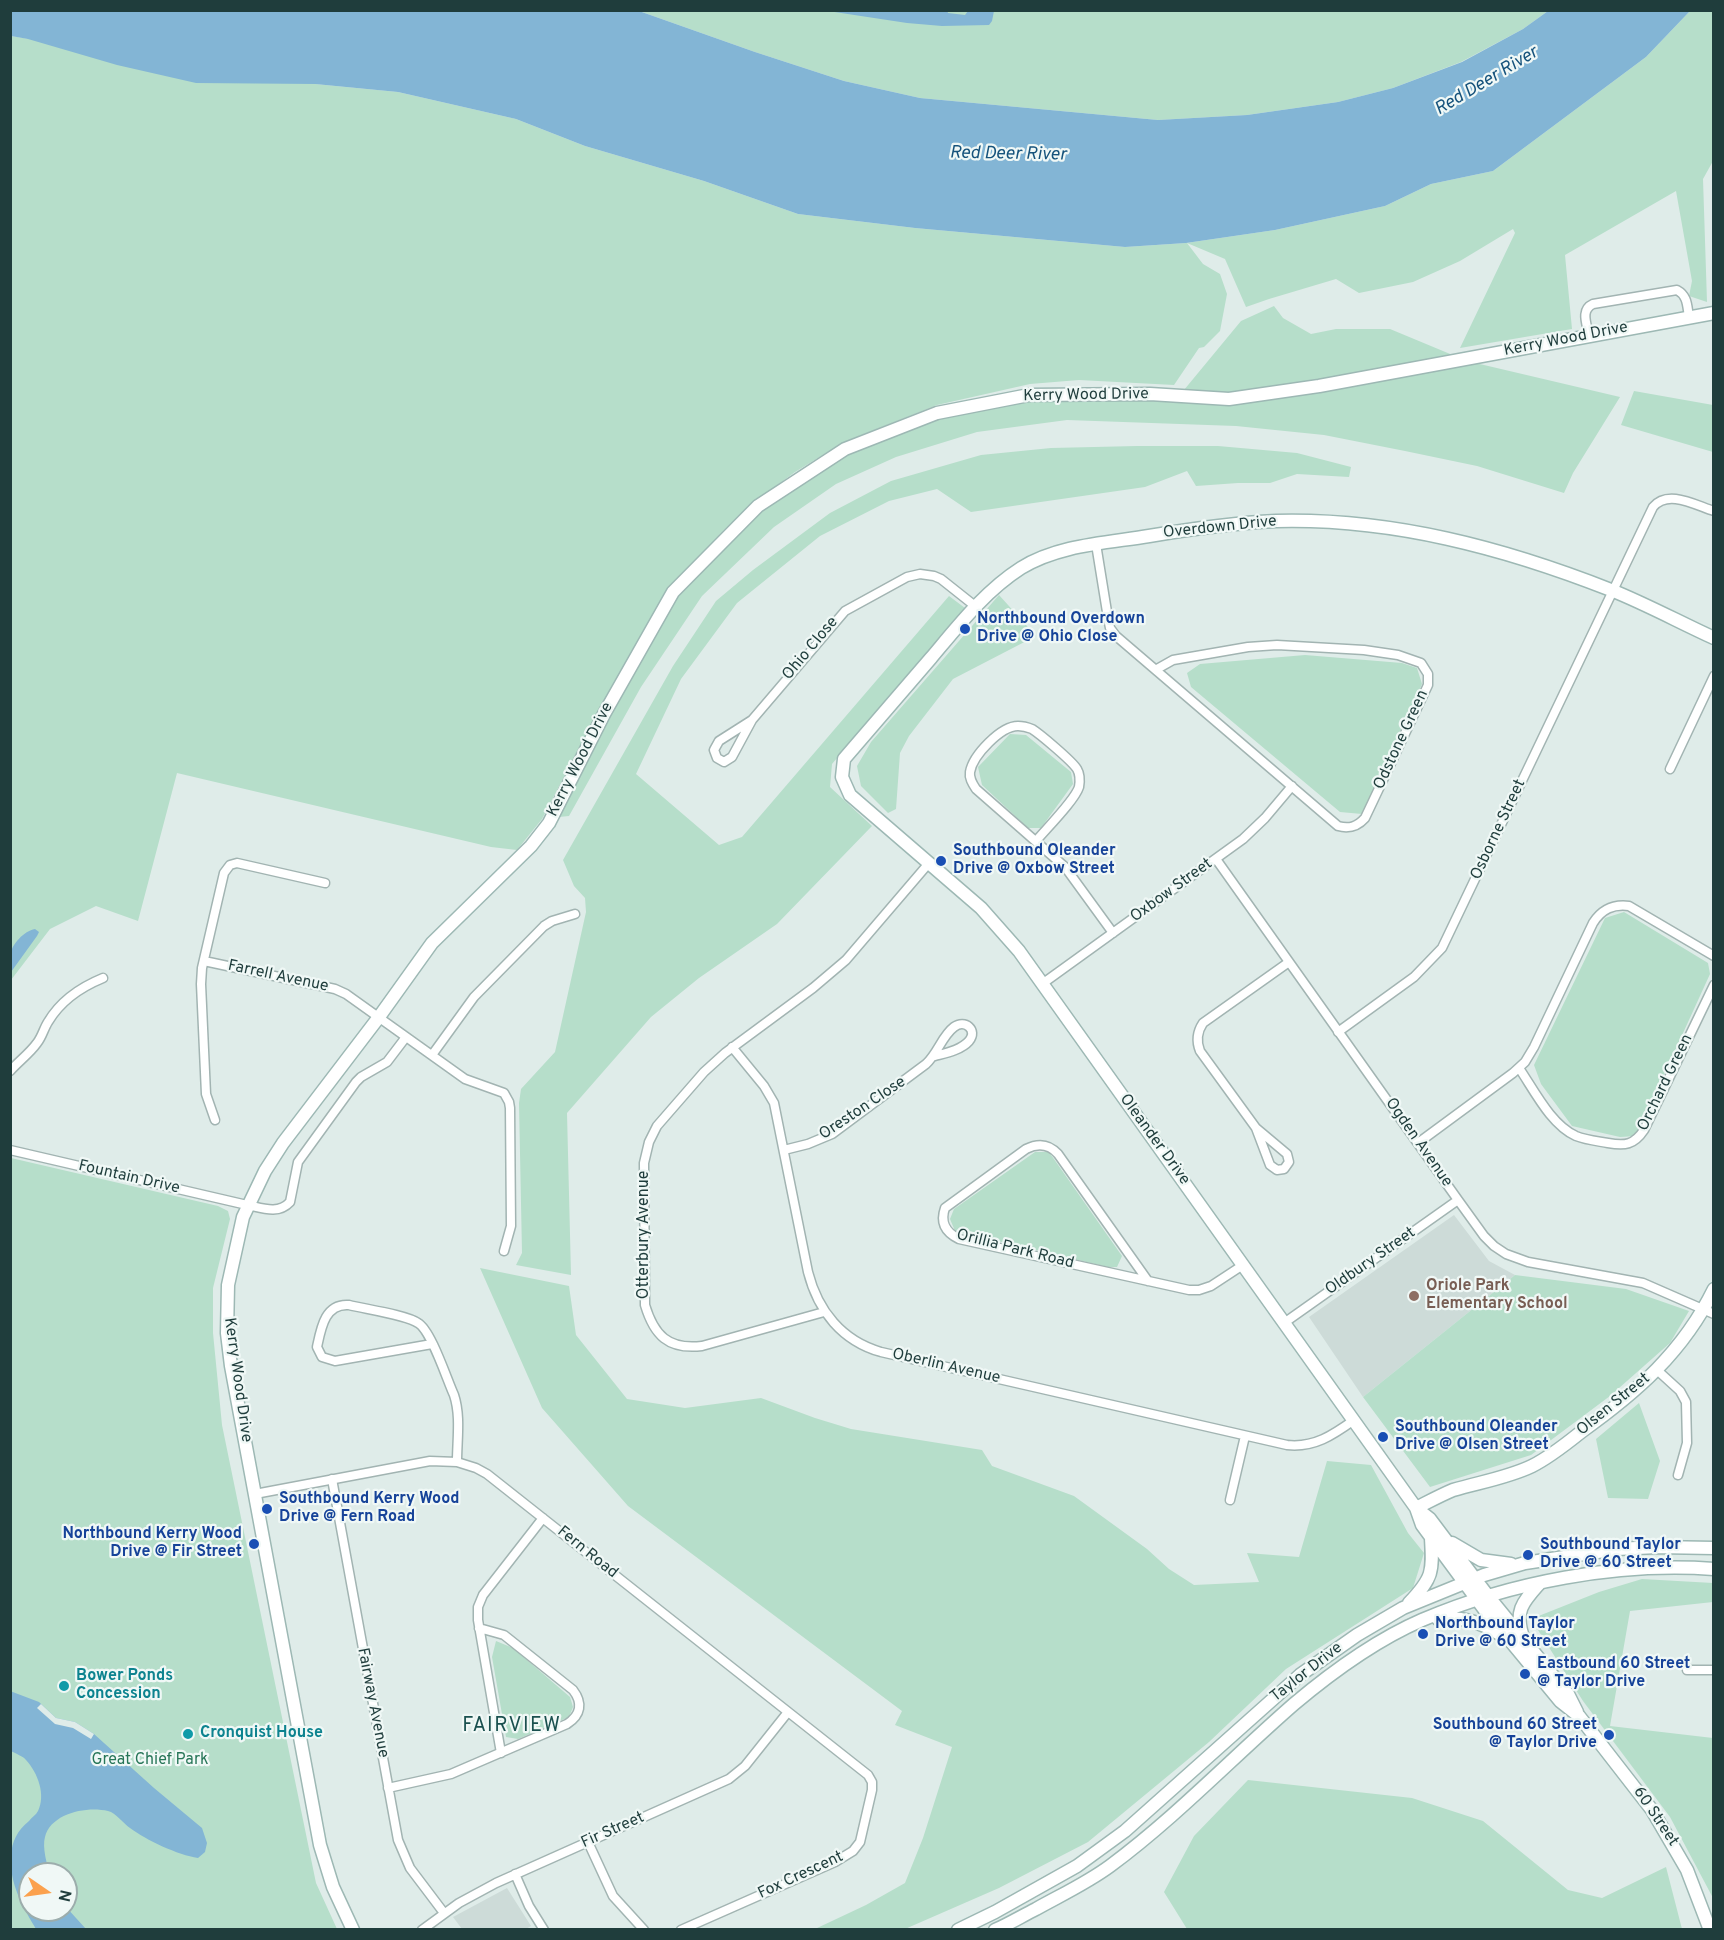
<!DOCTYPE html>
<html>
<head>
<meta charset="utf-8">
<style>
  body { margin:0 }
  #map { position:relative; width:1724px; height:1940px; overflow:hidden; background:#dfece9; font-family:Overpass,sans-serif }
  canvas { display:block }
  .frame { position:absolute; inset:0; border:12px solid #1f3d3c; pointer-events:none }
  .north { position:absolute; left:18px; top:1862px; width:60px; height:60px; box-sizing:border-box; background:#f0f8f6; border:2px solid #9cadac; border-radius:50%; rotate:103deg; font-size:16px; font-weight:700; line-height:24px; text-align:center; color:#1f3d3c }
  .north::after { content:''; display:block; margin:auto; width:21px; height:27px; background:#fba14e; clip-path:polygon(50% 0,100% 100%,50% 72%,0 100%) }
</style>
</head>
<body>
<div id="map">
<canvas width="1724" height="1940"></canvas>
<div class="frame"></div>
<div class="north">N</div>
</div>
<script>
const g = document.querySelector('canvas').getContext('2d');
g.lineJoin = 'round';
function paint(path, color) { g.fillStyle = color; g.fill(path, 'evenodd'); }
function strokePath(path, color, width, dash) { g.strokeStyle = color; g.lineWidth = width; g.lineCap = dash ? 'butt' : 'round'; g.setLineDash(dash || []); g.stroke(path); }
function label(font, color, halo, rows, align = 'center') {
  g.font = font + ' Overpass,sans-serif'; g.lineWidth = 4.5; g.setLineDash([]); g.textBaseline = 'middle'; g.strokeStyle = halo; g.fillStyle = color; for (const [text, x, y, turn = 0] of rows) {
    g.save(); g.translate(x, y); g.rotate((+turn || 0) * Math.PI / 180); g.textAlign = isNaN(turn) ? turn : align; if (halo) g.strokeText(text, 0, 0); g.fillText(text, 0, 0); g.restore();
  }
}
const built = new Path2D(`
  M1454,1215L1489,1261L1515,1275L1363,1397L1309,1317Z
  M507,1888L531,1926L526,1929H462L453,1917Z`);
const green = new Path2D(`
  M639,11H1548L1523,29L1461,62L1393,88L1338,102L1247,115L1158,120L920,98L844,81L755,52Z
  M1690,11H1713V161L1703,179L1707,302L1689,296L1692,281L1676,191L1565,255L1572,329L1460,348L1515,233L1513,229L1460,261L1413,282L1359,293L1336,279L1269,299L1246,307L1225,259L1187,243L1203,264L1220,274L1227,294L1220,331L1204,347L1199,348L1174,385L1079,380L1030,384L937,405L844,442L795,472L753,503L724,530L668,590L598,711L542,819L517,850L491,847L177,773L138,921L96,906L50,929L11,980V36L315,84L398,92L516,119L585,146L704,181L798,214L915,228L1125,247L1186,243L1275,230L1385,206L1431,184L1493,171L1646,57Z
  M1274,306L1283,318L1311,334L1336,329H1390L1467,361L1620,397L1573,473L1564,493L1477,466L1405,451L1324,435L1236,426L1067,420L977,432L896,457L836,484L774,527L702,596L641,687L569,816L559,817L673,592L758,506L845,449L937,413L1029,395L1179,396L1241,321Z
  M1634,391L1713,405V452L1621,425Z
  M1137,446H1218L1297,453L1351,467L1349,477L1297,474L1270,483H1238L1196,486L1187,471L1145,487L971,512L937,489L889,501L820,536L737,603L681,679L636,774L719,845L742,837L949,596L965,608L832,764L830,787L872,826L777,924L699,978L651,1017L567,1113L571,1275L516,1265L522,1253L519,1103L521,1089L555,1052L586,912L585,898L574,886L563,860L673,666L716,601L753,570L830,513L891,481L981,455L1051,448Z
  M999,595L1036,636L953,679L909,736L900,753L896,809L888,813L861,786L857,766L871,742Z
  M1305,655L1402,663L1417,668L1422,684L1362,814L1340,812L1191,687L1187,673L1200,664Z
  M1010,734L1026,735L1071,772L1073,784L1041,828H1028L982,785L978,767Z
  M1624,912L1708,963L1710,974L1636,1136L1620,1137L1572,1126L1541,1084L1534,1065L1605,918Z
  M1035,1152H1049L1122,1256L1117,1267H1108L955,1231L950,1219L954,1209Z
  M11,1158L218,1206L228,1211L230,1219L213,1288V1333L222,1425L316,1883L337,1929L11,1930ZM30,1874H66V1910H30Z
  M480,1268L569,1286L576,1335L627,1399L685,1408L761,1398L815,1418L851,1429L982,1450L992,1466L1074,1496L1147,1549L1169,1569L1194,1585L1259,1582L1247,1553L1299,1557L1327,1461L1371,1465L1408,1533L1424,1553L1413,1588L1286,1669L1209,1742L1088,1842L999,1888L905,1929H815L866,1905L905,1883L923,1838L952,1747L895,1725L902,1711L628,1506L542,1408Z
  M1515,1275L1626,1289L1689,1311L1670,1343L1610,1396L1531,1455L1430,1487L1363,1397Z
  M1639,1403L1660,1461L1648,1499L1608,1498L1596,1439Z
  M1642,1579L1713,1583V1602L1630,1611L1610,1726L1713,1738V1898L1670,1817L1583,1701L1531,1619L1599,1592Z
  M496,1641L513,1648L570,1697L573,1707L569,1717L518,1739L506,1737L492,1657Z
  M1248,1780L1412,1798L1483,1821L1568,1890L1602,1898L1666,1867L1682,1929H1187L1164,1892L1194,1836Z`);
const water = new Path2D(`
  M947,10L948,13L965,15L968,11H994L992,21L989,25L942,26L907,23L828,11Z
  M10,11H639L755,52L844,81L920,98L1158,120L1247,115L1338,102L1393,88L1462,62L1523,29L1548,11H1690L1646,57L1493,171L1431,184L1385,206L1275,230L1186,243L1125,247L915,228L798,214L704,181L585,146L516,119L398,92L315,84L196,83L117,65L28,39L11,36Z
  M35,929L39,932L37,936L11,972C11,967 10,960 10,955C12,944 24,931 35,929Z
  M10,1691L39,1702L56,1718L75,1722L94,1734L154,1788L202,1828L207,1843L205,1852L198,1858C178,1855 146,1840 130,1828C123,1823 116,1813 108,1811C87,1806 51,1813 45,1837C42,1847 47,1865 50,1874H30V1910H66V1907L86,1929H36C23,1907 9,1883 11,1856C12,1841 17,1831 29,1821C32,1817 36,1815 38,1811C46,1795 38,1773 26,1760C23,1756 16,1754 11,1751Z`);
const pier = new Path2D(`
  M41,1704L56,1718L75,1722L94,1734L91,1739L73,1728L55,1724L37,1708Z`);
const street = new Path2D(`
  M1589,336C1587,324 1580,310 1593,304L1677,290C1688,296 1687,306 1689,317
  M1096,544L1108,618L1110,628L1116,636L1338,826C1349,829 1357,827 1365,818L1428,685V674L1421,663L1398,655L1364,650L1277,645L1248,647L1173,660L1157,669
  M752,720L719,741L714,750L717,758L724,762L732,757L752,720L845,611L907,577L920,574L934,576L941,579L975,606
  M1670,769L1714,676
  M1036,841C1046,829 1075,800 1079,787C1080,781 1080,774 1077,769C1072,761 1040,734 1032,729C1027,727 1023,726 1018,726C1001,726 973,755 970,772C969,778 972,783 976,789L1065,867L1113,933
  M1216,859L1458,1200L1484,1236L1494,1246L1506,1254L1528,1262L1643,1283L1714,1314
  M204,961L335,989L346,994L465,1079L504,1093L509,1102L510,1108L511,1226L504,1251
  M1042,984L1243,839L1265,818L1292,786
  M1338,1032L1414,977L1442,948L1653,507C1668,489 1695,505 1714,511
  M732,1047L764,1086L774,1103L808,1272C818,1311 842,1341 881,1352L1287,1445C1314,1448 1333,1435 1354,1420
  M432,1055L474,997L544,926L552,921L575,914
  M1519,1068C1534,1090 1551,1125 1576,1136C1586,1140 1597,1141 1608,1143C1625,1146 1634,1145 1644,1130L1714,985
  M10,1071C19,1061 30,1053 37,1043C42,1037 44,1028 48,1022C61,1000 81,987 103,978
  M215,1120L206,1094L201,984L202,968L224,873L230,865L237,863L325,883
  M1256,1128L1287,1154L1289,1162L1284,1169L1277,1170L1270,1165L1256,1128L1200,1051C1196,1041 1197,1032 1203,1023L1289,962
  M1418,1143L1513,1073L1525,1062L1534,1047L1593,923C1602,909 1613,904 1629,906L1714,956
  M10,1150L247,1205C262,1208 278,1215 290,1202L298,1162L356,1082L361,1077L387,1062L406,1037
  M784,1150L808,1144L832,1134L926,1064C938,1053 942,1036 954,1027C965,1019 978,1030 969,1041C961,1050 946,1053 935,1056
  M1148,1281L1058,1154C1049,1144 1038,1143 1026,1149L945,1208C940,1222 945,1232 959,1239L1189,1290H1199L1211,1286L1243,1265
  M824,1312L702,1346C668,1350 654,1335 645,1305L644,1163L649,1142L657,1126L704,1072L725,1053L813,988L846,960L929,863
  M1284,1323L1458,1200
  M432,1344L335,1361L322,1357L317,1347C321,1328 325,1303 349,1305C365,1309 407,1315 418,1323C431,1330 447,1380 454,1395C461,1416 457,1440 457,1462
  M1657,1370L1680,1391L1686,1402L1687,1443L1678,1475
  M332,1479L398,1840L410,1868L444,1913
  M255,1494L430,1461L457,1462L476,1468L487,1474L868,1775L872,1782V1790L860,1842L853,1851L835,1862L681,1930
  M1230,1500L1245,1436
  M1687,1670H1714
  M501,1753L478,1620V1607L483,1595L543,1518
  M388,1788L451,1774L567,1724C581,1715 583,1703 573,1690L504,1635L479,1628
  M588,1842L613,1896L644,1930
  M515,1874L529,1906L544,1930
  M422,1930L459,1903L496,1883L729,1779L745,1766L788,1712`);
const secondary = new Path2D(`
  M1416,1508C1428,1502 1441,1495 1453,1490C1480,1482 1507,1478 1532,1466C1550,1457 1566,1444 1581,1432C1637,1392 1683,1352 1714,1289
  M1416,1508L1430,1519L1488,1596L1568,1694L1577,1712
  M1452,1543L1481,1560L1511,1564
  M1409,1603C1433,1578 1433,1572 1431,1538
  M1438,1619C1462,1616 1481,1622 1501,1635
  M1523,1637C1514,1611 1523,1602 1539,1584
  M353,1930L333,1887L320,1845L231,1366L227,1333L228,1285L243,1217L265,1171L283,1143L379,1017L432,943L531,846L549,823L604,714L673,592L758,506L845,449L937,413L1029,395L1150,394L1229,399L1319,386L1714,313
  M958,1930L995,1912L1077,1866L1125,1831L1300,1675L1357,1635L1403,1608L1484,1575L1525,1563L1617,1549L1657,1547L1714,1548
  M995,1930C1009,1924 1022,1916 1036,1909C1061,1895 1087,1883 1110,1866C1176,1817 1232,1758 1294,1704C1332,1672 1376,1640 1422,1620C1511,1582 1617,1562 1714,1569
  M1710,1930L1687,1870L1652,1810L1579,1716L1560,1701L1484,1609L1422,1525L1416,1508L1019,951L981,908L850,795L842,777L844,759C873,725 902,692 931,658C958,626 985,591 1021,568C1058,545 1106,543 1149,536C1191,529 1233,523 1276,521C1392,518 1504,548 1611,590C1646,604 1679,622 1714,638`);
const markers = [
  [965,629,6,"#1a4fb4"],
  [941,861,6,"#1a4fb4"],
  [1414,1296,6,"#8d6e63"],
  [1383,1437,6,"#1a4fb4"],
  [267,1509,6,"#1a4fb4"],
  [254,1544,6,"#1a4fb4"],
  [1528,1555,6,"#1a4fb4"],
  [1423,1634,6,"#1a4fb4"],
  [1525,1674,6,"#1a4fb4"],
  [64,1686,6,"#0f9aa8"],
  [188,1734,6,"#0f9aa8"],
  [1609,1735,6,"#1a4fb4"]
];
const streetNames = [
  ["Kerry Wood Drive",1566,340,-11],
  ["Kerry Wood Drive",1086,396,-1],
  ["Overdown Drive",1220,528,-6],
  ["Ohio Close",811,649,-50],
  ["Odstone Green",1402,740,-65],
  ["Kerry Wood Drive",581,760,-63],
  ["Osborne Street",1499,830,-65],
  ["Oxbow Street",1172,891,-36],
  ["Farrell Avenue",278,977,12],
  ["Orchard Green",1666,1083,-64],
  ["Oreston Close",863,1109,-34],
  ["Oleander Drive",1154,1140,54],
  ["Ogden Avenue",1418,1143,55],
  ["Fountain Drive",129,1178,13],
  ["Otterbury Avenue",645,1235,-90],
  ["Orillia Park Road",1015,1250,14],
  ["Oldbury Street",1371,1262,-35],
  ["Oberlin Avenue",946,1367,13],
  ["Kerry Wood Drive",237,1380,82],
  ["Olsen Street",1614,1405,-39],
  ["Fern Road",587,1553,39],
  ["Taylor Drive",1307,1673,-38],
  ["Fairway Avenue",372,1703,79],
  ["60 Street",1655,1817,56],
  ["Fir Street",613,1831,-24],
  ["Fox Crescent",801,1876,-25]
];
const transitNames = [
  ["Northbound Overdown",977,620],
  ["Drive @ Ohio Close",977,638],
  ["Southbound Oleander",953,852],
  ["Drive @ Oxbow Street",953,870],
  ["Southbound Oleander",1395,1428],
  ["Drive @ Olsen Street",1395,1446],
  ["Southbound Kerry Wood",279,1500],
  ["Drive @ Fern Road",279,1518],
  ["Northbound Kerry Wood",242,1535,"right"],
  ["Drive @ Fir Street",242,1553,"right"],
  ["Southbound Taylor",1540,1546],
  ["Drive @ 60 Street",1540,1564],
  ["Northbound Taylor",1435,1625],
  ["Drive @ 60 Street",1435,1643],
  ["Eastbound 60 Street",1537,1665],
  ["@ Taylor Drive",1537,1683],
  ["Southbound 60 Street",1597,1726,"right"],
  ["@ Taylor Drive",1597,1744,"right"]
];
const educationNames = [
  ["Oriole Park",1426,1287],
  ["Elementary School",1426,1305]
];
const cultureNames = [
  ["Bower Ponds",76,1677],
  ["Concession",76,1695],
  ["Cronquist House",200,1734]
];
const parkNames = [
  ["Great Chief Park",150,1761]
];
const waterNames = [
  ["Red Deer River",1487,82,-31],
  ["Red Deer River",1008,155,1]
];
const quarterNames = [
  ["FAIRVIEW",512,1727]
];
paint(built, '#cddbd8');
paint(green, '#b6deca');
paint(water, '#83b5d5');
paint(pier, '#dfece9');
strokePath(street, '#a2b4b2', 11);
strokePath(secondary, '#9db8b4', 15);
strokePath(street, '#fff', 8);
strokePath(secondary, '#fff', 12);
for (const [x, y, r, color] of markers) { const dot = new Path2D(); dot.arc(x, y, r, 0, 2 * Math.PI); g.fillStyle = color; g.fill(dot); strokePath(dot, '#f0f8f6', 2); }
label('16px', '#1f3d3c', '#f0f8f6', streetNames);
label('bold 16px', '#164399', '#f0f8f6', transitNames, 'left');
label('bold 16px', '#785e54', '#f0f8f6', educationNames, 'left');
label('bold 16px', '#0d838f', '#f0f8f6', cultureNames, 'left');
label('16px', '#277658', '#f0f8f6', parkNames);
label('italic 18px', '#16537c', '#f0f8f6', waterNames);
g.letterSpacing = '1.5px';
label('20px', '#1a504f', '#f0f8f6', quarterNames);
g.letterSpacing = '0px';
</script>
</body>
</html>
